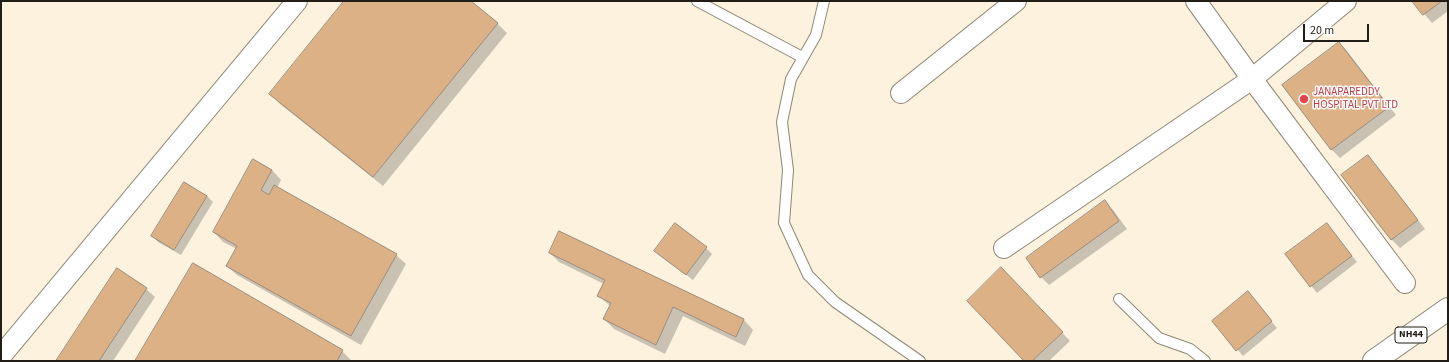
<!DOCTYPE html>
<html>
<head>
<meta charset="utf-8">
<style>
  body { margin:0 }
  #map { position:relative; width:1449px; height:362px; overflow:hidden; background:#fcf2de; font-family:"Source Sans 3",sans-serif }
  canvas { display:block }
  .frame { position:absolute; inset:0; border:2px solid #221e17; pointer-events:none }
  .scale { position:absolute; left:1303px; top:24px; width:66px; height:18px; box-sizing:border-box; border:2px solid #221e17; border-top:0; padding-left:5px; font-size:12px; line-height:14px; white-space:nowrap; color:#221e17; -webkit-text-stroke:3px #fff; paint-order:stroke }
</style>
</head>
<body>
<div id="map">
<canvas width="1449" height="362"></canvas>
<div class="frame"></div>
<div class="scale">20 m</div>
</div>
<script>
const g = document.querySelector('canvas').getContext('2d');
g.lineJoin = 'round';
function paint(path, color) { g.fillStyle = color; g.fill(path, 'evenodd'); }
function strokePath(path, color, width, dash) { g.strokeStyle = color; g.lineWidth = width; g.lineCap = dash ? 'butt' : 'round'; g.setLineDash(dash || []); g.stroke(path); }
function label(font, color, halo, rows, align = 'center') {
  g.font = font + ' "Source Sans 3",sans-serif'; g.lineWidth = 3; g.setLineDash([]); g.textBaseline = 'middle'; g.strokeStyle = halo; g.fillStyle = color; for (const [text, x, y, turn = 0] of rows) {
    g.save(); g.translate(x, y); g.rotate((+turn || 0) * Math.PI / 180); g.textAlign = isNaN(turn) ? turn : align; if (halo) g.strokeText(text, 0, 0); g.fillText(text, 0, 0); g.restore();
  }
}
const shadow = new Path2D(`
  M345,1H469L497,23L507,33L383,186L280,104L271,94Z
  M1413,1H1448V11L1432,23Z
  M1339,43L1347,51L1396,115L1340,158L1332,150L1283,85Z
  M1368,156L1376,165L1425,229L1400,248L1392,240L1343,175Z
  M272,170L281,180L277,188L396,255L406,264L361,345L237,275L227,266L237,249L223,242L214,232Z
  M185,183L207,196L213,202L181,255L158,242L153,236Z
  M1104,202L1113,210L1127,229L1049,285L1041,277Z
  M1327,224L1357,262L1317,293L1286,254Z
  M559,232L744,320L753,330L745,346L683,316L665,354L614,329L604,319L610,306L598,295L604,284L559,262L550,253Z
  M706,248L712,254L693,280L662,257L656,251Z
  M194,264L342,351L352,361H136Z
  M117,270L146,289L155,297L113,361H57Z
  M1010,277L1070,341L1049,361H1026Z
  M1253,299L1277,328L1243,356L1213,321Z`);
const building = new Path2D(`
  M344,1H471L498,23L373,177L269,94Z
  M1412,1H1442L1423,15Z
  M1339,42L1389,107L1331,150L1282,85Z
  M1368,155L1418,220L1391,240L1341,175Z
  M253,159L272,170L261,190L269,195L274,185L397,254L351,336L226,266L237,246L213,232Z
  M184,182L207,196L174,250L151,236Z
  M1105,200L1119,221L1040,278L1026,258Z
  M675,223L707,247L686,275L654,251Z
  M1327,223L1352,256L1310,287L1285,254Z
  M559,231L744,319L736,337L673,307L656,345L603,319L611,303L597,296L605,280L549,253Z
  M193,263L343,350L337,361H135Z
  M1001,267L1063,332L1032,361H1024L967,301Z
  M117,268L147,288L99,361H56Z
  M1248,291L1272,321L1236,351L1212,321Z`);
const lane = new Path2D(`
  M697,1L802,57
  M824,1L816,35L791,79L782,122L788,170L784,223L808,275L835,302L920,361
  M1119,299L1159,338L1190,349L1205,361`);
const street = new Path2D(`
  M1196,1L1252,79L1405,283
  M901,93L1016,1
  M1004,248L1252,79L1346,1
  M1,356L297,1`);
const highway = new Path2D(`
  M1374,361L1448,309`);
const markers = [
  [1304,99,5,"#e0444e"]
];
const shields = [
  [1411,335,32]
];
const shieldNames = [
  ["NH44",1411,335]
];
const healthNames = [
  ["JANAPAREDDY",1313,93],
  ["HOSPITAL PVT LTD",1313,106]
];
paint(shadow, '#0003');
paint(building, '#dcb186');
strokePath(building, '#9b8b7d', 1);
strokePath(lane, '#8f8674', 12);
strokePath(street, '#8f8674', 22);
strokePath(highway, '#8f8674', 24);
strokePath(lane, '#fff', 10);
strokePath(street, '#fff', 20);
strokePath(highway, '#fff', 22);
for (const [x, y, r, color] of markers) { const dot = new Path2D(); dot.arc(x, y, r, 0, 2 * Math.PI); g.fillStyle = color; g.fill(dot); strokePath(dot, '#fff', 1.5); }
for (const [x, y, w] of shields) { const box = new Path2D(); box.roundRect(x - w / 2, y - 8, w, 16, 3); g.fillStyle = '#fff'; g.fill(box); strokePath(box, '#221e17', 1); }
label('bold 10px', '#221e17', null, shieldNames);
label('11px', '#be3a42', '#fff', healthNames, 'left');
</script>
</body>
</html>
